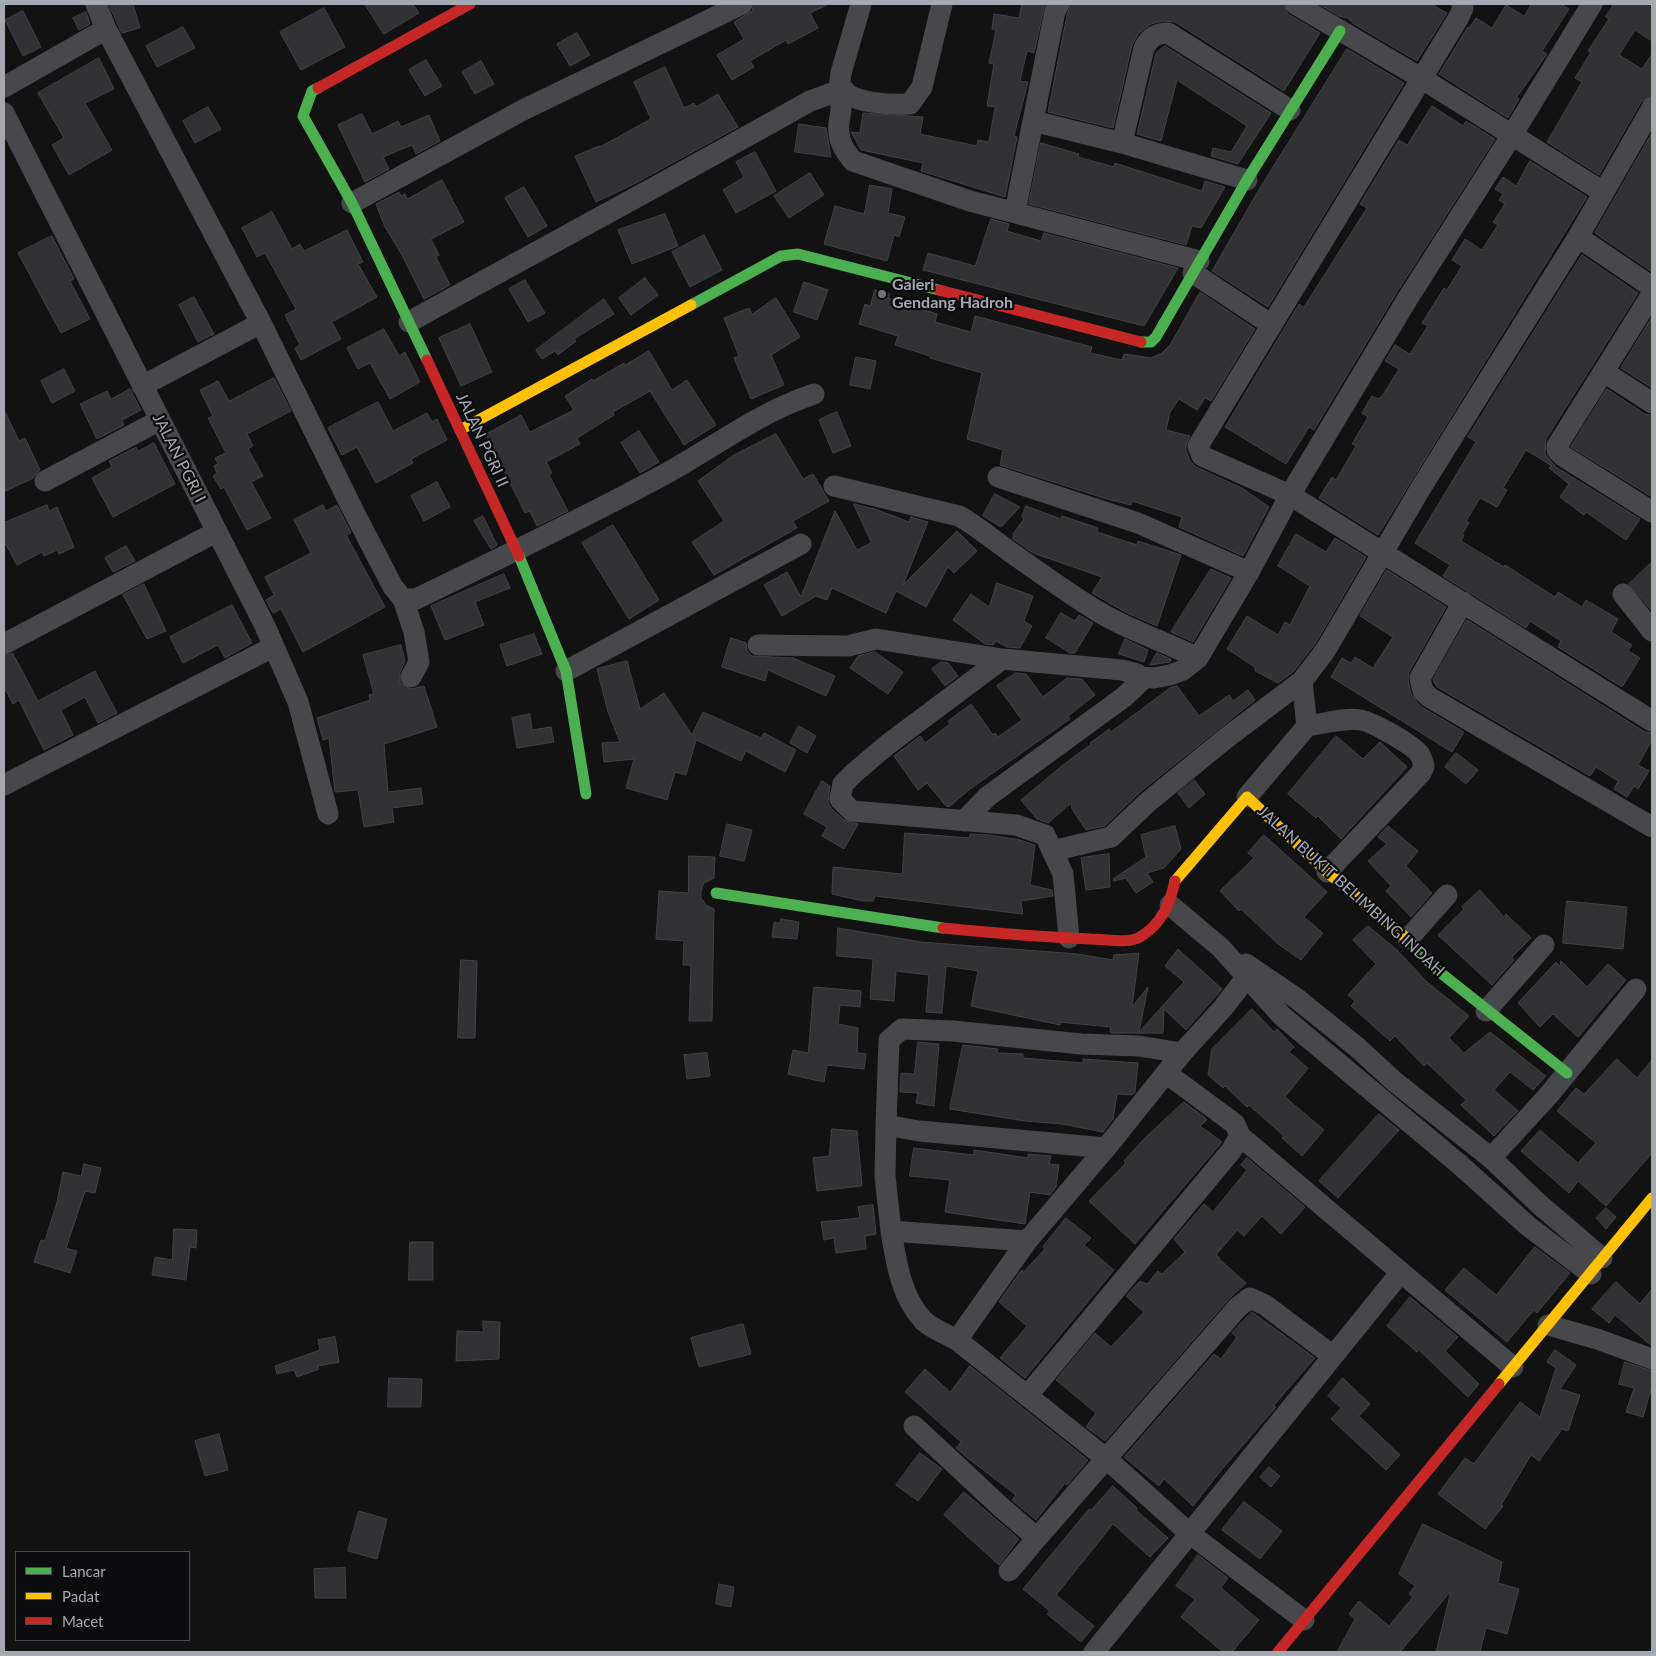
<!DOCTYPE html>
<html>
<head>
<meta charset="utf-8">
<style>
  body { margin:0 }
  #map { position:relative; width:1656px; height:1656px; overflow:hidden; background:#121212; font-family:Lato,sans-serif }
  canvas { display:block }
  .frame { position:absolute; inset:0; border:5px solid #a3a9b3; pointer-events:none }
  .legend { position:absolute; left:15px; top:1551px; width:175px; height:90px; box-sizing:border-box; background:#0c0c0e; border:1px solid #484b50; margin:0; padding:6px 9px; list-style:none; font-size:15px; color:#a3a9b3 }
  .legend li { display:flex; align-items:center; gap:10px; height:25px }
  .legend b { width:25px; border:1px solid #484b50 }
</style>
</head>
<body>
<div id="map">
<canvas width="1656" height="1656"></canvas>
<div class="frame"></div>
<ul class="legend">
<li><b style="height:6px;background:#4caf50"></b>Lancar</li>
<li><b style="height:6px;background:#ffc107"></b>Padat</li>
<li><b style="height:6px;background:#c62828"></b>Macet</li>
</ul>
</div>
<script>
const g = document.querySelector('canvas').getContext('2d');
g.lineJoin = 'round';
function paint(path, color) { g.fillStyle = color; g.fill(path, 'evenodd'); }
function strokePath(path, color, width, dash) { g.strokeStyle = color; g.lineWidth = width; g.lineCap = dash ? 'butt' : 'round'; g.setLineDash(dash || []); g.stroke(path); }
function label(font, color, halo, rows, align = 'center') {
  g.font = font + ' Lato,sans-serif'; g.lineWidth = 4.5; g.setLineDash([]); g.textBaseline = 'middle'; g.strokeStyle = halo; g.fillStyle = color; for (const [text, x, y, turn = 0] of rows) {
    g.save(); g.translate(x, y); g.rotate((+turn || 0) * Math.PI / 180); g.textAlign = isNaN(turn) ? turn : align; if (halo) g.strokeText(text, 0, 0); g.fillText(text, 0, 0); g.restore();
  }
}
const building = new Path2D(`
  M109,4H133L140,28L122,33Z
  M365,4H413L419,13L384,34Z
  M754,4H829L810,13L818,28L788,44L786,40L750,61L754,67L732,80L717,55L744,39L734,22L752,11Z
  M1022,4H1045L1034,53L1027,51L1020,81L1028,82L1014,136L1017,137L1005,197L921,171L923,163L861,150L851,132L860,133L863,113L923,117L920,134L977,146L978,140L989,142L995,107L987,106L994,64L989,63L996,30L992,29L994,14L1019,18Z
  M1071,4H1283L1288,14L1320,33L1284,91L1175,22L1163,21L1151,24L1139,33L1132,45L1113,128L1048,112L1067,15Z
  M1319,4H1431L1447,13L1417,61L1354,24L1348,18L1339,16Z
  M1532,4H1561L1569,9L1542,51L1547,54L1517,97L1519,99L1508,118L1439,74L1468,27L1469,28L1476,18L1492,28L1506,5L1524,16Z
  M1614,4H1652V41L1635,30L1619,55L1642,69L1652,54V96L1641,102L1599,175L1547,142L1582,82L1575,78L1591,52L1588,51L1609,19L1606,17Z
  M324,8L345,47L301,70L280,32Z
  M23,11L41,47L23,56L5,20Z
  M86,12L90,24L79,30L73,18Z
  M183,27L195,48L157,67L146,46Z
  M577,33L590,55L570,66L557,44Z
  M1165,46L1271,113L1238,164L1211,156L1213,148L1231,152L1247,126L1177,80L1161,141L1137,134L1156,53Z
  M1347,49L1404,83L1268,307L1212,271L1260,188Z
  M99,58L114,89L85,103L112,150L69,175L52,145L64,138L38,93Z
  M426,60L442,86L425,96L409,70Z
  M481,61L494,84L475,94L462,72Z
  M665,67L684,108L694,103L696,107L718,94L738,127L634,184L596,202L575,156L599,146L600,147L651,119L634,82Z
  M1432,106L1463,126L1466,121L1495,139L1397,292L1314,430L1309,427L1286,464L1225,427L1299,304L1304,307L1367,208L1360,204L1399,140L1407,145Z
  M208,107L221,129L195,143L183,121Z
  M362,114L372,134L398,121L401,127L429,115L440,141L416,154L412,145L383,157L389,169L365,182L338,125Z
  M799,124L826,128L831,157L795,152Z
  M1652,133V272L1595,233Z
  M1041,143L1079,154L1078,157L1114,167L1115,163L1202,191L1205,181L1225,187L1201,228L1192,226L1186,245L1029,204Z
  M755,152L776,191L736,213L723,190L744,177L736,162Z
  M1530,161L1587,197L1378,535L1319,498L1332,477L1336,480L1356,446L1352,444L1368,417L1362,413L1372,396L1378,399L1383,395L1399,369L1385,361L1395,345L1410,354L1428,326L1422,323L1444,288L1447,290L1462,266L1452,260L1465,239L1482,250L1498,225L1493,222L1505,204L1499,200L1503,194L1495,189L1503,177L1516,186Z
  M810,173L824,195L789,218L774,196Z
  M442,180L464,222L431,239L439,255L436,257L450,285L424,299L402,255L385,227L376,204L399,192L401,196L405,194L407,199Z
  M870,185L892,189L888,213L905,217L899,237L894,235L887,261L824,244L835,206L864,214Z
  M524,187L547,226L528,237L505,198Z
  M272,212L292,249L300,244L304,251L347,230L363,262L358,264L377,297L332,322L341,339L301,360L295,348L300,345L285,315L296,309L265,253L257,257L242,228Z
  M665,214L678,246L632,264L618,230Z
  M991,219L1009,224L1007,231L1041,241L1044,233L1178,268L1144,326L923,270L928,253L975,266Z
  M704,235L722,270L690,287L672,252Z
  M52,236L74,279L70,281L90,319L61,333L18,253Z
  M1582,255L1638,293L1546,439L1545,454L1556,467L1640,519L1626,540L1586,512L1584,515L1560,497L1569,484L1549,468L1552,466L1526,450L1503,488L1507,490L1497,507L1480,498L1466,521L1469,523L1462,534L1464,535L1461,541L1504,567L1505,565L1555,597L1558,592L1582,607L1586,600L1618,619L1611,632L1632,645L1628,651L1640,658L1622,687L1558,647L1561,641L1530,621L1526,628L1443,576L1450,565L1415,543L1476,442L1468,437Z
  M645,278L658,295L631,315L619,298Z
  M525,280L545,313L528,322L509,289Z
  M804,282L828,290L817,320L794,312Z
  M875,290L890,294L888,298L937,314L935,322L971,332L975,316L1092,347L1090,353L1122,360L1124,354L1151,358L1162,353L1170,345L1200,292L1255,329L1211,401L1205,398L1197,410L1179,399L1170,412L1166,430L1190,436L1186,445V450L1190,461L1196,467L1242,488L1269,507L1243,556L1179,527L1182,517L1132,501L1131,505L1107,499L1000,465L1003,450L967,439L982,373L930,358V356L895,345L898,336L859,324L865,304L870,306Z
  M194,297L214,334L198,342L179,305Z
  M776,298L800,337L771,355L784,385L751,399L734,358L739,356L724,318L749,308L752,314Z
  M604,299L614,314L574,339L576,341L558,355L555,351L542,359L536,350Z
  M1652,317V388L1621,368Z
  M470,324L492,372L461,386L439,338Z
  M384,329L399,356L405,352L420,382L390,399L370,363L358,369L347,348Z
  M649,351L672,390L687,380L716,425L684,445L650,391L613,412L614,415L577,438L580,444L546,462L552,473L549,475L568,511L537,526L530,511L525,513L486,434L521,415L530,432L574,410L565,396L592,379L593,381L624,363L625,365Z
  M856,357L876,361L870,389L850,385Z
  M64,369L75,391L52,403L41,381Z
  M274,378L291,411L247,434L253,446L248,449L263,476L251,482L271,518L247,530L224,487L221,489L213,476L217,473L214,466L218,464L215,458L226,453L208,418L213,416L200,390L218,381L229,401Z
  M130,389L141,410L122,420L124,425L97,439L80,404L107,391L111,399Z
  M1607,389L1645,414L1652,415V497L1571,447Z
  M378,402L393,431L427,413L432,422L437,419L447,440L411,459L413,463L376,483L357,447L342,455L328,428Z
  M4,410L19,441L25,438L40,470L33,478L4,492Z
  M837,412L851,446L833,453L819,420Z
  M639,431L659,462L640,473L621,443Z
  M776,434L803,479L813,474L829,501L793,521L797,528L714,575L692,542L724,521L698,481L734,455Z
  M154,443L175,484L113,517L92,478L112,467L109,461L136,447L138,451Z
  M437,482L450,507L424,521L411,496Z
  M995,494L1020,507L1001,527L983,516Z
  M854,504L875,509L909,522L911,517L928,522L903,585L957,531L977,551L954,573L948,567L926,607L896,591L886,613L832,588L827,600L816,596L782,616L764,585L787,572L801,597L835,511L857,550L871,543Z
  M47,505L49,511L57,507L74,547L59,554L57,550L44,556L42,552L17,565L4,541V523Z
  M323,505L326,511L337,505L351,533L346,535L385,607L303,652L281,609L273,613L266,600L274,595L265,577L311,553L294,520Z
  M1026,506L1061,519L1062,516L1098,528L1097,532L1137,545L1138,541L1181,555L1157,626L1125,612L1092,593L1102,577L1033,553L1013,539V534L1024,519L1022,517Z
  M483,516L497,545L491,549L474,521Z
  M613,525L659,600L629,619L582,543Z
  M1296,534L1326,552L1335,538L1366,557L1315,644L1293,672L1278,683L1255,671V667L1227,649L1247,616L1278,635L1285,622L1290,625L1310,586L1278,566Z
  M126,546L135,561L113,572L105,558Z
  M1652,562V611L1629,584Z
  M1211,569L1231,578L1193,642L1171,632Z
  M1387,570L1446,607L1409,672L1408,680L1411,694L1420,706L1464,732L1452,752L1331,677L1342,658L1351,663L1355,657L1373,668L1393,637L1360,616Z
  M504,574L510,588L475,602L484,625L445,640L431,606Z
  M997,583L1033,596L1024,621L1032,626L1020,648L1007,647L996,641L993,645L985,644L953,620L971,594L989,607Z
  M144,584L166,631L147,639L123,595Z
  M232,605L252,643L225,658L218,645L183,663L170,637Z
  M1061,613L1075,621L1079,615L1093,623L1075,653H1070L1046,638Z
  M1467,620L1645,732L1652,733V740L1638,765L1649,771L1638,789L1634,786L1627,797L1614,789L1618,781L1596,767L1590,776L1437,687L1433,680Z
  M534,634L542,654L507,666L500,645Z
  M731,638L746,643L747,651L752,656L793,658L835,676L826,696L768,670L765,681L722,667Z
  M1125,639L1148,650L1144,662L1119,654Z
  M401,645L405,661L400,672V683L411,689L424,686L437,727L384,744L388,792L421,788L423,804L392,808L394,822L364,827L358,790L335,792L329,738L323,740L317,718L370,700L369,695L374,694L363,655Z
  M875,652L903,672L888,694L850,668L858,656Z
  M1157,653L1171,659L1170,662L1150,665Z
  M13,654L38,701L95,671L117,713L98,723L85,697L61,710L73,735L44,750L19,700L13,704L4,687V656Z
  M627,661L640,709L664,693L692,735L703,712L761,738L764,733L796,750L785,772L746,751L741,761L696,740L686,775L675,772L667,800L626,788L634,759L604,762L602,743L620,742L608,712L597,669Z
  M941,662L948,663L958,676L945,686L932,669Z
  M1016,673L1026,674L1043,697L1067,678L1082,679L1095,695L1068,716L1070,719L970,789L949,807L946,806L927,783L918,790L894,756L920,736L925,743L950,724L948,721L971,704L993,735L995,733L998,737L1022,720L997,686Z
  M1177,686L1199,716L1229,695L1233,701L1248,690L1255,700L1140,792L1105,826L1086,830L1072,809L1071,803L1048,823L1037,819L1021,800L1063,765L1091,744L1090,743L1109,729L1111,732L1170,688Z
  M530,714L532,730L551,727L554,742L517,748L512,718Z
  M799,726L816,736L807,753L790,743Z
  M1336,736L1363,759L1380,742L1407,767L1341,839L1318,816L1316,818L1288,794Z
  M1456,753L1478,770L1466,784L1445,767Z
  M1194,780L1205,794L1189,808L1178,793Z
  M822,781L830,786L828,802L831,808L844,820L858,824L844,849L822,836L827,827L804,814Z
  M727,824L752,830L744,861L720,856Z
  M1175,826L1181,849L1164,868L1147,873L1153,882L1136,893L1126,878L1114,881L1113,879L1146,857L1141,835Z
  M1388,826L1418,851L1406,866L1432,893L1411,917L1386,891L1391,886L1368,861L1387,844L1378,837Z
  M905,833L970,838V834L990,835L1020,840L1035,845L1030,885L1052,890L1053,896L1021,901L1023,914L875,896L873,901H863L832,894L833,867L902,874Z
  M1264,835L1327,892L1304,917L1323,933L1301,960L1278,944L1241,909L1239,911L1220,891L1254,858L1248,853Z
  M1109,854L1110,887L1086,890L1081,858Z
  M689,856L715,857L714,878L704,883L701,891V898L706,905L714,909L712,1021H689L691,965H683L684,941L656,939L659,891L688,893Z
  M1480,890L1504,917L1506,914L1531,938L1512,957L1514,960L1492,985L1438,935L1464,909L1462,907Z
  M1567,901L1627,907L1623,949L1563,943Z
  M781,919L799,922L797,939L772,937L774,922L780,923Z
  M1368,926L1397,950L1427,982L1469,1016L1449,1038L1464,1053L1490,1032L1546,1076L1533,1090L1510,1072L1494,1090L1518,1111L1494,1136L1461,1105L1466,1100L1427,1063L1424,1066L1395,1036L1390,1041L1351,1006L1355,1001L1348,995L1376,964L1353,940Z
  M838,928L921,942L1078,954L1113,960L1114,955L1139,953L1132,1007L1148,987L1139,1032L1184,982L1165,966L1178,949L1222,989L1186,1030L1164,1009L1163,1033H1113L1110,1032L1111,1027L1060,1022V1025L971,1006L978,971L946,966L942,1013L926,1012L929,975L896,971L894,1001L870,999L873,959L837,956Z
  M461,960L477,961L475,1038H458Z
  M1561,961L1587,987L1608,964L1626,980L1578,1037L1553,1014L1540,1027L1518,1003L1556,962L1560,966Z
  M814,987L861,991L860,1007L840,1005L838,1024L858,1028L857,1053L866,1054L864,1069L827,1065L824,1082L788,1074L793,1050L808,1053Z
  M1252,1009L1274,1032L1277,1029L1294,1047L1289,1052L1308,1068L1285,1097L1324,1130L1302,1156L1282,1138L1284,1136L1249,1105L1247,1107L1225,1086L1223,1088L1208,1075L1212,1049Z
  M918,1042L939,1044L934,1106L916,1103L918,1093L900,1092L901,1073L914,1074Z
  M963,1045L998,1049L997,1053L1023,1054V1058L1083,1063V1059L1138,1063L1135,1092L1132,1095L1117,1094L1113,1119L1103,1132L1062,1124L1025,1121L950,1109Z
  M707,1053L710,1076L687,1079L684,1055Z
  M1617,1059L1637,1078L1652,1060V1153L1606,1206L1578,1181L1569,1193L1521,1151L1540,1130L1578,1163L1596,1143L1557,1111L1576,1088L1584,1094Z
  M1184,1102L1204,1117L1207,1120L1200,1126L1222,1142L1135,1244L1089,1201L1126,1163L1124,1161L1144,1139Z
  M1379,1114L1399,1130L1338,1198L1319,1181Z
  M832,1129L857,1131L862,1186L817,1191L813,1158L829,1156Z
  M914,1148L974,1155V1150L1028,1158V1154L1051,1156L1049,1164L1059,1165L1056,1187L1050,1195L1030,1192L1025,1224L945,1212L950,1180L910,1176Z
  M1247,1158L1305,1207L1281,1234L1262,1216L1244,1236L1237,1230L1216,1255L1220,1258L1219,1259L1246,1283L1229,1299L1105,1441L1086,1427L1096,1413L1056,1380L1095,1333L1111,1347L1144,1312L1126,1296L1140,1281L1147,1284L1158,1271L1162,1274L1185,1252L1174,1239L1204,1204L1213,1212L1247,1170L1241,1165Z
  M84,1164L101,1168L95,1193L85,1191L66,1248L77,1251L70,1273L34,1262L41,1240L45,1241L57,1202L63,1172L81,1176Z
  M873,1205L876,1234L865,1236L866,1249L836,1253L834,1238L824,1240L821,1222L860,1218L858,1207Z
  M1606,1208L1616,1217L1606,1229L1596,1218Z
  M1066,1218L1091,1238L1084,1245L1114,1270L1025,1378L1000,1358L1027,1326L999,1302L1020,1272L1023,1270L1022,1274L1045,1249L1043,1247Z
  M174,1229L197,1230L196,1248L190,1247L186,1280L152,1275L155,1257L172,1260Z
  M410,1242H433V1280H409Z
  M1535,1247L1570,1273L1537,1313L1534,1310L1507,1342L1445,1290L1464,1268L1496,1295Z
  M1616,1282L1640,1304L1652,1289V1346L1615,1315L1609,1323L1592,1309Z
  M1410,1297L1458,1337L1445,1351L1479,1384L1468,1397L1419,1350L1417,1352L1387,1326Z
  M1252,1312L1315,1358L1274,1405L1276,1407L1223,1468L1193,1506L1164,1479L1159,1486L1124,1457L1214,1354L1221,1359L1237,1337L1232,1333Z
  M483,1321L500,1322L499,1359L456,1361L457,1331L483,1332Z
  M743,1324L751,1354L699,1367L691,1338Z
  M335,1337L339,1362L318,1366L319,1369L297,1377L294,1370L277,1374L275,1366L320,1350L318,1340Z
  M1555,1350L1576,1365L1560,1389L1580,1395L1568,1431L1562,1429L1539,1461L1531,1455L1501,1505L1503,1506L1485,1529L1438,1494L1465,1458L1474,1464L1520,1402L1540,1417L1556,1368L1547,1362Z
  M1625,1362L1652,1371V1386L1643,1417L1626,1412L1634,1388L1619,1384Z
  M970,1366L1088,1460L1067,1485L1065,1483L1036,1520L1012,1500L1016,1495L965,1456L956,1448L961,1442L905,1392L925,1369L950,1392Z
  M389,1378L422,1379L421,1407H388Z
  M1343,1378L1370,1404L1359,1416L1400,1455L1386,1470L1331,1419L1341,1408L1328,1396Z
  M219,1434L228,1470L205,1476L195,1441Z
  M920,1453L942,1469L918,1501L896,1485Z
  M1269,1467L1280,1476L1271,1487L1260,1477Z
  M1113,1486L1137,1508L1136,1510L1168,1538L1150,1557L1113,1524L1056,1595L1094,1626L1081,1642L1047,1614L1050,1611L1023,1589L1089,1509L1091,1510Z
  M964,1492L1019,1539L999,1565L944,1515Z
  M1244,1502L1282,1531L1260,1559L1222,1530Z
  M359,1511L387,1519L377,1559L348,1551Z
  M1423,1524L1502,1562L1498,1583L1519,1589L1507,1634L1486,1628L1480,1652H1436L1451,1591L1400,1652H1337L1355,1619L1349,1614L1359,1601L1389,1626L1413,1597L1409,1594L1415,1586L1399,1574Z
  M1198,1555L1228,1578L1221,1588L1259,1620L1232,1652H1223L1181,1617L1195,1599L1176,1586Z
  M345,1568L346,1598H315L314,1569Z
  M719,1584L734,1587L731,1607L716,1604Z`);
const street = new Path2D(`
  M96,4L106,29L261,323
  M861,4L841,73C841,76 839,82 840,85C846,104 894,105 910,104L922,87L942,4
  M1059,4L1055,11L1033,121L1122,143L1247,180
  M1295,4L1421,78L1603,192
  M1462,4L1463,8L1459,17L1198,446L1202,456L1290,495L1652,721
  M4,87L106,29
  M835,92C848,110 836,116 839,133C840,145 846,152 853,161L970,201L1199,261
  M4,113L265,626L298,702L328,814
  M1122,143L1144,48C1149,38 1156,33 1168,33L1290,110
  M352,203L523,110L742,4
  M1015,212L1033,121
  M1578,237L1652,287
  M1193,273L1272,325
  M1652,294L1557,446V450L1563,456L1652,512
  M409,322C543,248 677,176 810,101L835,92L845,91
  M1604,372L1652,403
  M142,386L261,323L354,512L393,587L403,599H416C496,560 576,522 654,480C708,452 756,413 814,394
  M998,477L1138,523L1249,572
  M45,481L160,420
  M834,486L959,516C977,526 992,539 1009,551C1037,571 1065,591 1094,609C1127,630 1164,641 1198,658
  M1623,594L1652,631
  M403,599L414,632L419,662L411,677
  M1463,602L1420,678L1423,691L1429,697L1652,827
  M4,644L216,532
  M758,645L848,646L876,639L1002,659
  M566,671L801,544
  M1139,677L1154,678L1170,675L1183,670L1198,658L1249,572L1290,495L1408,298L1512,135L1592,4
  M1307,726C1323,724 1344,717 1361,720C1372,722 1414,745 1420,755C1422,758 1423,762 1424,766L1421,773L1327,872
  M4,785L273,647
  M1247,797L1307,726L1302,681L1325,651L1422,486L1578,237L1652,108
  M964,821L987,797L1124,697L1140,682L1137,674L1122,670L1002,659L887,745L854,773L843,784L840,799L852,811L1016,825L1045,835L1063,874L1069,938
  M1052,851L1111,837L1148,802L1225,739L1302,681
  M1170,905L1221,948L1282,1016L1459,1164L1528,1226L1591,1274
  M1408,939L1447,895
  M1246,964L1296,998L1358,1048L1395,1082L1491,1158L1539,1204L1602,1258
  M1486,1011L1544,945
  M1182,1053L1106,1148L919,1131L886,1125L889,1040L902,1029L953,1031L1081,1044L1139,1046L1182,1053L1223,1008L1253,969
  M886,1125L885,1176L891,1231L1027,1241L1106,1148
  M1240,1136L1513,1367
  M1491,1158L1547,1097L1636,989
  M891,1231C896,1261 901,1297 923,1320C930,1328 946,1334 957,1340
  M1027,1241L957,1340L1108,1460L1189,1533L1304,1620
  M1548,1325L1597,1339L1652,1359
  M1027,1396L1231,1151L1240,1136L1235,1124L1166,1073
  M914,1426L1002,1508L1037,1538L1238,1307L1250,1298L1265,1305L1333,1356
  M1009,1571L1037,1538
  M1094,1652L1401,1272`);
const fast = new Path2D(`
  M318,88L312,91L303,116L352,203L427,360
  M691,305L781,256L798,254L939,290
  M1141,342H1151L1156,337L1247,180L1340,31
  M519,556L566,671L586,794
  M716,893L943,928
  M1404,936L1437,970L1567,1073`);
const slow = new Path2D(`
  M460,430L691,305
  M1175,881L1247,797L1327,872L1404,936
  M1499,1384L1652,1198`);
const jam = new Path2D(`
  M318,88L470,4
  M939,290L1141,342
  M427,360L519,556
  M943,928C993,933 1042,937 1091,939C1106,939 1128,944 1140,937C1162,924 1170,903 1175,881
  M1278,1652L1499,1384`);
const markers = [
  [882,294,5,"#70747b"]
];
const poiNames = [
  ["Galeri",892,285],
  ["Gendang Hadroh",892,303]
];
const streetNames = [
  ["JALAN PGRI II",482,440,65],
  ["JALAN PGRI I",179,458,63],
  ["JALAN BUKIT BELIMBING INDAH",1351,891,42]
];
paint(building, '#323235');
strokePath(building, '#414346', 1);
strokePath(street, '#47484b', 21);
strokePath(fast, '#4caf50', 11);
strokePath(slow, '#ffc107', 11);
strokePath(jam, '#c62828', 11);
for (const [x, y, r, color] of markers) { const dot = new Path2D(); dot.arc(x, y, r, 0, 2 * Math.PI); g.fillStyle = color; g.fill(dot); strokePath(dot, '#0c0c0e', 2); }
label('bold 16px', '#a3a9b3', '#0c0c0e', poiNames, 'left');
label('16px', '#a3a9b3', '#0c0c0e', streetNames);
</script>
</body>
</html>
